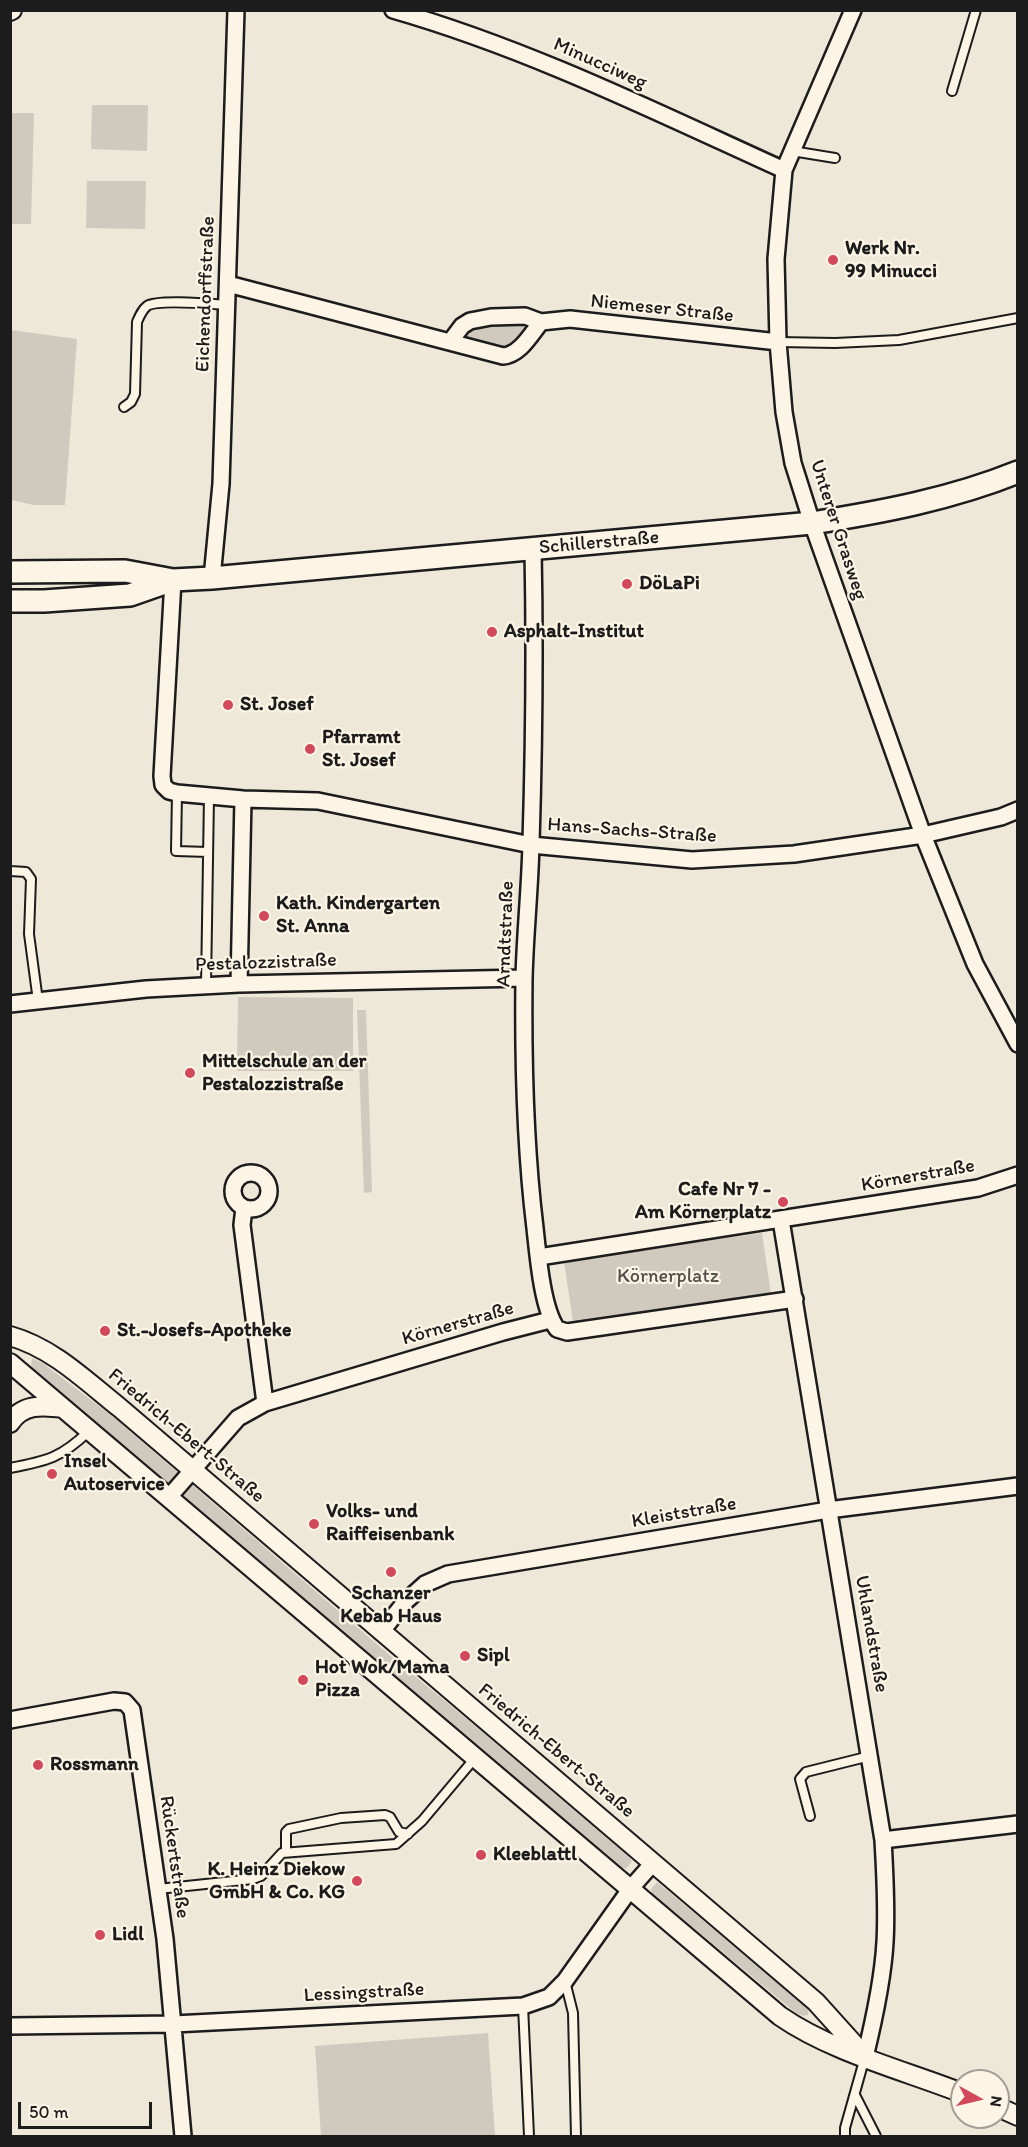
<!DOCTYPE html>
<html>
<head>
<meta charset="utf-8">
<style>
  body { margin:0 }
  #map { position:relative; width:1028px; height:2147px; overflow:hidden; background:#eee8d9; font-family:Itim,sans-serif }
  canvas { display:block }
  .frame { position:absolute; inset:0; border:12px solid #1c1c1c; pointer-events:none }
  .north { position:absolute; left:950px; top:2069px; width:60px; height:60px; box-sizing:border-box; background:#fcf5e5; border:2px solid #a29e95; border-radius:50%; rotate:98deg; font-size:16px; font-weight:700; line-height:24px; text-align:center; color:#1c1c1c }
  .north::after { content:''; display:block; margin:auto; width:21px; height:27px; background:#d1495b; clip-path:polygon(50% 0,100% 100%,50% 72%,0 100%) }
  .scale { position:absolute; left:18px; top:2102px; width:134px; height:27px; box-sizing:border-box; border:3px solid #1c1c1c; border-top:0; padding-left:8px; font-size:18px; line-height:21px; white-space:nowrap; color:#1c1c1c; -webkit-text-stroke:4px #fcf5e5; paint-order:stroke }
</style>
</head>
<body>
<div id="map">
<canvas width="1028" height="2147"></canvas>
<div class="frame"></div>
<div class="north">N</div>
<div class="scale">50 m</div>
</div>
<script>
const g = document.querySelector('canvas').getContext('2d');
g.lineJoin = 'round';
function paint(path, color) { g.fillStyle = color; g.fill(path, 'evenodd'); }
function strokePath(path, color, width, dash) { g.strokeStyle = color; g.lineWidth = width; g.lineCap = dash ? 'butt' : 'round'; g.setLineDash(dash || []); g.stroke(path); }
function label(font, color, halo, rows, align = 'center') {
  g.font = font + ' Itim,sans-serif'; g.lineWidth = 4.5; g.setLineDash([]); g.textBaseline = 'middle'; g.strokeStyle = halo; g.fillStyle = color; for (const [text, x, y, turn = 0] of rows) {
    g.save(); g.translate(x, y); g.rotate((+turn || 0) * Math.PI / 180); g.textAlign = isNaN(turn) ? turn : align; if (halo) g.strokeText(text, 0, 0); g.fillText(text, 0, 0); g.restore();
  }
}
const green = new Path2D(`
  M92,105H148L147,151L91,149Z
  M11,113H34L31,224H11Z
  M87,181H146L145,229L86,228Z
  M521,323L524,325C523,336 514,344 504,350L467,339L466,335C476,319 504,323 521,323Z
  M11,330L77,339L65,505H34L11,500Z
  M238,997L353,998V1071H237Z
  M357,1010H366L372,1192L364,1193Z
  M762,1233L771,1294L573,1322L564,1261Z
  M32,1358L44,1364L117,1420L393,1658L486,1735L630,1858L632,1861L627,1868H622L337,1629L31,1367Z
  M657,1882L804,2005L809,2009L808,2015L803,2016L796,2013L652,1893L651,1889Z
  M488,2033L495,2136H321L315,2046Z`);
const service = new Path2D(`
  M952,91L976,10
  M792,151L835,158
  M778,342L835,343L899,340L1018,318
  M124,407L131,402L135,394L137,322C140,315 142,310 147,306C158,299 212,304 227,305
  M177,793L176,851L208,852
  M10,871L26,872L31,879L29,934L38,1001
  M206,986L209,796
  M10,1468C47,1461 61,1458 89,1431
  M810,1816L800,1779L806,1772L870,1756
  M286,1852V1832L289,1829L341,1818L385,1815L390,1817L399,1832L408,1834
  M158,1889L253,1879L261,1876L282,1853L396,1844L422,1821L475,1758
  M565,1981L573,2013L576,2136
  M523,2006L529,2136
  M855,2095L876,2136
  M845,2136V2128L865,2057`);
const minor = new Path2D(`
  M393,10C529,49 656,112 784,170
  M853,10L784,170L776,259L778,342L784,412L793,463L812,523L923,835L975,964L1018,1044
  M228,284L503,356C520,355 531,334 541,322
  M450,342L462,326L470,321L491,317L525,316L541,322L570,319L778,342
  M533,549C535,647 534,745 531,843C530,889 525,934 524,979C523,1062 525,1146 535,1228C538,1255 542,1308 557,1329L567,1332L795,1299
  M212,578L221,484L236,10
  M173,580L162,776L163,785L169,791L177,793L243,799L318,801L531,845L692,860L794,854L923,835L1001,817L1018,810
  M239,984L243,799
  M10,1004L146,989L239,984L524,978
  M233 1191a18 18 0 1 1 36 0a18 18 0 1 1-36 0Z
  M244,1208L242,1225L265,1403
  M781,1220L883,1840C885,1874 887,1908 885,1942C883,1980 874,2020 865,2057
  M539,1257L978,1188L1018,1175
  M169,1497L238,1418L265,1403L503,1332L550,1320
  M381,1632L406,1601L425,1584L448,1574L828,1510L1018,1486
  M10,1720L114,1701L125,1702L132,1710L165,1939L183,2136
  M883,1840L1018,1824
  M10,2026L174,2024L523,2006L549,1997L565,1981L631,1888L653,1863`);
const tertiary = new Path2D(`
  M10,11L12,10
  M10,1336C53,1348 86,1381 120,1408L816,2002L862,2053
  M10,1363L780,2016C832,2052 903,2070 962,2093
  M10,1423C22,1404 42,1405 63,1408
  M998,2107L1018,2116`);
const secondary = new Path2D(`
  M10,572L125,571L173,580L212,578L812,523C882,512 951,499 1018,472
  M10,601H44L130,595L173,580`);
const markers = [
  [833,260,6,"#d1495b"],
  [627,584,6,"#d1495b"],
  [492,632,6,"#d1495b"],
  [228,705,6,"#d1495b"],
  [310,749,6,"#d1495b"],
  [264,916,6,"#d1495b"],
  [190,1073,6,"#d1495b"],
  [783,1202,6,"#d1495b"],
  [105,1331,6,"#d1495b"],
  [52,1474,6,"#d1495b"],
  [314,1524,6,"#d1495b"],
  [391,1572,6,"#d1495b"],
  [465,1656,6,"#d1495b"],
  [303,1680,6,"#d1495b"],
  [38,1765,6,"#d1495b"],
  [481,1855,6,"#d1495b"],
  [357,1881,6,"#d1495b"],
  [100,1935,6,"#d1495b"]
];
const streetNames = [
  ["Minucciweg",600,64,24],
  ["Eichendorffstraße",206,294,-88],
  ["Niemeser Straße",662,309,6],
  ["Unterer Grasweg",838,530,72],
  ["Schillerstraße",599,543,-5],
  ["Hans-Sachs-Straße",632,831,4],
  ["Arndtstraße",506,934,-88],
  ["Pestalozzistraße",266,963,-2],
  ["Körnerstraße",918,1176,-10],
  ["Körnerstraße",458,1324,-16],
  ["Friedrich-Ebert-Straße",186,1436,40],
  ["Kleiststraße",684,1513,-10],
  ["Uhlandstraße",871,1634,80],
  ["Friedrich-Ebert-Straße",556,1751,40],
  ["Rückertstraße",174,1857,82],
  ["Lessingstraße",364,1993,-3]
];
const poiNames = [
  ["Werk Nr.",845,249],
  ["99 Minucci",845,272],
  ["DöLaPi",639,584],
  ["Asphalt-Institut",504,632],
  ["St. Josef",240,705],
  ["Pfarramt",322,738],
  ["St. Josef",322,761],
  ["Kath. Kindergarten",276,904],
  ["St. Anna",276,927],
  ["Mittelschule an der",202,1062],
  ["Pestalozzistraße",202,1085],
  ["Cafe Nr 7 -",771,1190,"right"],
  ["Am Körnerplatz",771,1213,"right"],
  ["St.-Josefs-Apotheke",117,1331],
  ["Insel",64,1462],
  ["Autoservice",64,1485],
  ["Volks- und",326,1512],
  ["Raiffeisenbank",326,1535],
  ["Schanzer",391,1594,"center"],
  ["Kebab Haus",391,1617,"center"],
  ["Sipl",477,1656],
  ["Hot Wok/Mama",315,1668],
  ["Pizza",315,1691],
  ["Rossmann",50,1765],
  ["Kleeblattl",493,1855],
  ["K. Heinz Diekow",345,1870,"right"],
  ["GmbH & Co. KG",345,1893,"right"],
  ["Lidl",112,1935]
];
const parkNames = [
  ["Körnerplatz",668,1277]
];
paint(green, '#cfcabd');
strokePath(service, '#1c1c1c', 12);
strokePath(minor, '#1c1c1c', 20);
strokePath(tertiary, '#1c1c1c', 22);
strokePath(secondary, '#1c1c1c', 26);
strokePath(service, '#fcf5e5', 8);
strokePath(minor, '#fcf5e5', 15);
strokePath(tertiary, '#fcf5e5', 18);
strokePath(secondary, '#fcf5e5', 21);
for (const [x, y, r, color] of markers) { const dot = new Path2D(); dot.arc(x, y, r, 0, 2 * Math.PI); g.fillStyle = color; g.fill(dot); strokePath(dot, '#fcf5e5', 2); }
label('20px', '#1c1c1c', '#fcf5e5', streetNames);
label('bold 20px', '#1c1c1c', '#fcf5e5', poiNames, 'left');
label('20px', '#52504c', '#fcf5e5', parkNames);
</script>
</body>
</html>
